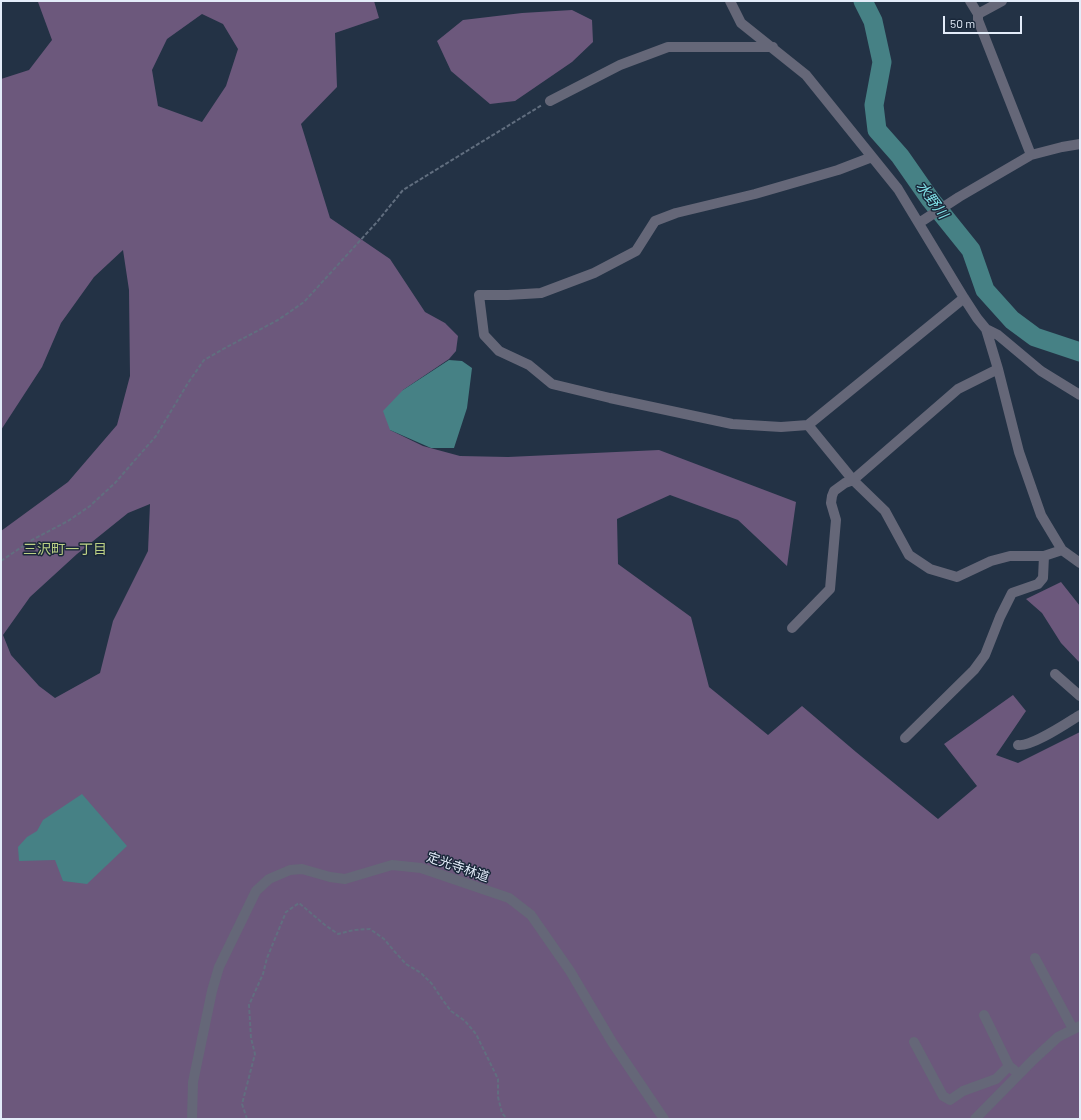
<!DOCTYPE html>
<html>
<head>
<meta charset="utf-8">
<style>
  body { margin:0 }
  #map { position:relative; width:1081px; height:1120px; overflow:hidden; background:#233245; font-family:Barlow,sans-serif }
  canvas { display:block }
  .frame { position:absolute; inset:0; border:2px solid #e3ecf9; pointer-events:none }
  .scale { position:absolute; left:943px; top:16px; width:79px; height:18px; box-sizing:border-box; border:2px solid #e3ecf9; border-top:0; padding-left:5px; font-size:12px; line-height:14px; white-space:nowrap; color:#e3ecf9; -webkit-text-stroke:3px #1a283a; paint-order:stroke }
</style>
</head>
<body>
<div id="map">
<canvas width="1081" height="1120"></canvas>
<div class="frame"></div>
<div class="scale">50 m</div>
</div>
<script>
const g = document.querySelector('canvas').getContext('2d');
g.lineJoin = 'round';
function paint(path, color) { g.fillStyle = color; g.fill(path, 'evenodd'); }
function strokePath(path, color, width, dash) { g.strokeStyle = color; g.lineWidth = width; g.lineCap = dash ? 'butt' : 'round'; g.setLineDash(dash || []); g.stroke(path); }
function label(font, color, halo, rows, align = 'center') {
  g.font = font + ' Barlow,"Noto Sans JP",sans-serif'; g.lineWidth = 3; g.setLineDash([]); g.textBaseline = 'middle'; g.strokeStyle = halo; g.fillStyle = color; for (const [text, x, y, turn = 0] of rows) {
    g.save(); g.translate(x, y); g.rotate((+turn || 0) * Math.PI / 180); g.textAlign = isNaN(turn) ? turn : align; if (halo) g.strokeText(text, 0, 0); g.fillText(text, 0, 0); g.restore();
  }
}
const forest = new Path2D(`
  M39,1H374L379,18L335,33L337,87L301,124L330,218L390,259L425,312L445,323L458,336L456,351L449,359L403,390L390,430L423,446L460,456L508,457L659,450L796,502L787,566L738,520L670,495L617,519L618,564L691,617L709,687L768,735L802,706L856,752L938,819L977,786L944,744L1013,695L1026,711L996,755L1018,763L1080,732V1119H1V531L68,482L117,425L130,376L129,290L123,250L94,277L61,323L42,367L1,430V79L29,70L52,40L38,2ZM202,14L223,24L238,49L226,86L202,122L158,106L152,70L167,39ZM150,504L148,551L113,621L100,673L55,698L39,686L11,655L3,635L30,597L77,554L128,513Z
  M572,10L592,20L593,42L572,62L515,101L490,104L451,71L437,41L463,20L522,13Z
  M1061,582L1080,606V663L1061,643L1042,613L1026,599Z`);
const water = new Path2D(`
  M449,360L462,361L472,368L467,408L454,448H431L390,430L383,411L403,390Z
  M82,794L127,846L87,884L63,881L55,860L19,861L18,847L27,837L37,831L43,820Z`);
const river = new Path2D(`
  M863,1L873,21L882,62L874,105L877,130L900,156L930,199L971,250L985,290L1012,320L1035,337L1080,352`);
const path = new Path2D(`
  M1,561L32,540L68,521L90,506L115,483L156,436L188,383L204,360L225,348L278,320L304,302L377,222L403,190L542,105
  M247,1119L242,1104L255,1054L251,1038L249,1005L263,974L267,958L286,912L299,903L325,925L338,934L354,930L370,929L384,939L395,952L406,964L421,973L432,984L442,999L451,1011L465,1021L476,1034L498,1079V1097L502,1113L507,1119`);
const minor = new Path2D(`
  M730,1L741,23L806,75L898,189L964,298L977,318L986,329L998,369L1019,452L1041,515L1062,550L1080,563
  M970,1L978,14V20L1031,155
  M978,14L1002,1
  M550,101L620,65L668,47H773
  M872,157L838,170L755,194L676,213L655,221L636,251L594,273L541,293L508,295H479L484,335L499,351L529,365L552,384L610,398L732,424L781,427L808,425L964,298
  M919,223L959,197L1031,155L1062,147L1080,144
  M986,329L998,335L1041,371L1080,395
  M808,425L853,480L885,511L909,555L930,569L957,577L991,561L1010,556H1044L1062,550
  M792,628L830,589L836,520L831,503L832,496L834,491L845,483L853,480L958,389L998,369
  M1055,674L1080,696
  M905,738L974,670L985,655L1000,617L1012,593L1038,584L1043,578L1044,556
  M1018,745C1032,747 1067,723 1080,715
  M1035,958L1073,1029
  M984,1015L1009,1066L1014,1070
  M914,1042L943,1096L950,1100L963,1091L996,1079L1009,1066
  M192,1119L193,1082L212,991L219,967L256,891L269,879L290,870L302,869L330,877L345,879L392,865L421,868L509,898L531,915L570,971L612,1042L664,1119
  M975,1119L1033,1060L1058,1037L1080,1026`);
const streetNames = [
  ["定光寺林道",458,867,19]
];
const waterNames = [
  ["水野川",932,200,53]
];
const neighbourhoodNames = [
  ["三沢町一丁目",65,549]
];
paint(forest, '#6c587c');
paint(water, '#468185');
strokePath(river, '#468185', 19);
strokePath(path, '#616e7f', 2, [4, 2]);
strokePath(minor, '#656778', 10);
label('13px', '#e3ecf9', '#1a283a', streetNames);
label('italic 14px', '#81e2e8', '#1a283a', waterNames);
label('14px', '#bcd085', '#1a283a', neighbourhoodNames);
</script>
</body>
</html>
